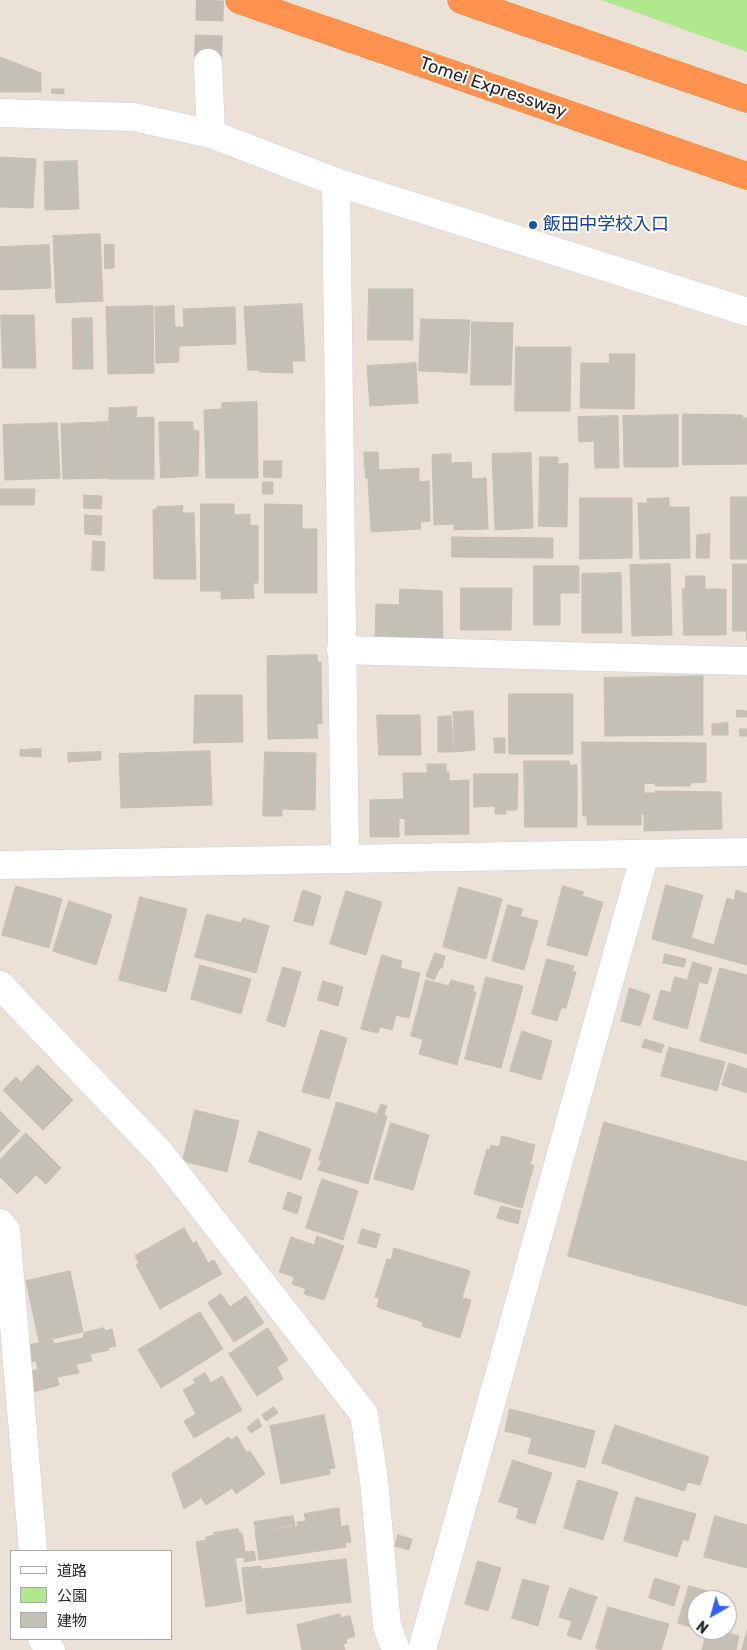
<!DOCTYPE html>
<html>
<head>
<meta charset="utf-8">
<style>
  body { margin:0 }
  #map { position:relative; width:747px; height:1650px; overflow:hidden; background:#ece1d6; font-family:Rubik,"Noto Sans JP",sans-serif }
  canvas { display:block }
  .legend { position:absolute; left:10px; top:1550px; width:162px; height:90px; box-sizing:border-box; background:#fff; border:1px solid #a9a9a9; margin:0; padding:6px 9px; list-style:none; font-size:15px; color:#272727 }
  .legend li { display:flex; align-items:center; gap:10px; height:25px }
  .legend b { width:25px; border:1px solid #a9a9a9 }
  .north { position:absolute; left:687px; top:1590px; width:50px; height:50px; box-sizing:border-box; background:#fff; border:1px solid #a9a9a9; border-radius:50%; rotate:218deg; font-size:14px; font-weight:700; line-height:20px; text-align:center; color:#272727 }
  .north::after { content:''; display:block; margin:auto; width:18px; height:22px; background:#3061ff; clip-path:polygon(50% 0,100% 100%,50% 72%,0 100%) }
</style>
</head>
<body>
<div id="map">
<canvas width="747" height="1650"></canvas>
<ul class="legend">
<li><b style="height:6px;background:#fff"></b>道路</li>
<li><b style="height:14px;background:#b0e88d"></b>公園</li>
<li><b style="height:14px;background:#c5c0b6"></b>建物</li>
</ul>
<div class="north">N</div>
</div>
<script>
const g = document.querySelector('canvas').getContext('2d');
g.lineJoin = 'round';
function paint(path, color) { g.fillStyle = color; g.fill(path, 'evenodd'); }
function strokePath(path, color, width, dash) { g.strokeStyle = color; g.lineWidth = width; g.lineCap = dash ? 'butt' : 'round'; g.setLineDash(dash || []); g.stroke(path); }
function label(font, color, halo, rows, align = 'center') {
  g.font = font + ' Rubik,"Noto Sans JP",sans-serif'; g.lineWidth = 4; g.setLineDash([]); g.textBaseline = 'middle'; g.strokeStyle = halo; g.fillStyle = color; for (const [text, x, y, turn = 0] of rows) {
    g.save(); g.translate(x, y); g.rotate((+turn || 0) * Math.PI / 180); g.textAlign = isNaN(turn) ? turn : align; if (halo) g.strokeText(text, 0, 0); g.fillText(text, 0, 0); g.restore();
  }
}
const green = new Path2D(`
  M601,0H747V52Z`);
const building = new Path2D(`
  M0,57L41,73V92H0Z
  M52,89H64V94L52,93Z
  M0,157L36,159L33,208L0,207Z
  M77,161L79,209L45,210L44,162Z
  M100,234L103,301L56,303L53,236Z
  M105,244L114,245V268L105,269Z
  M49,245L51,288L0,290V247Z
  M369,289H413V340H368Z
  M302,304L305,361H292L293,373L260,372L259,370H248L244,307Z
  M153,306L154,373L108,374L106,307Z
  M174,306L175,327H184L183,309L235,307L236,344L179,346V362L156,363L155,307Z
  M1,315H34L36,368H3Z
  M92,318L93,369H73L72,319Z
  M421,319L470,320L467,373L419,371Z
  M472,322L513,323L511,385H471Z
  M516,347H571L570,411H515Z
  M610,354H635L634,409L580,408L581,363H609Z
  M416,363L418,403L370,406L367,366Z
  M257,402L258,478H206L204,410L222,409V403Z
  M137,407L136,418L154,417V479H109V408Z
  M683,414L742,415L743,418H747V464L683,465Z
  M678,415V467H624L623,416Z
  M618,416L619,468H595L594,441L579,442L578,417Z
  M108,422L109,478L63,479L61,424Z
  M159,422H193V430L199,431L198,476L161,478Z
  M57,423L60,478L5,480L3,425Z
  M364,452H378L379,470L419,468V482L429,481L430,521L420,522L421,529L371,532L368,478H366Z
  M531,453L533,528L495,530L492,454Z
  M451,454V463L471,462L472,479L486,478L488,529L454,530V524L434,525L432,455Z
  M540,457H558V464L568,463L567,527L539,526Z
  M264,461H282L281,478L264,477Z
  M263,482H273V494H263Z
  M0,489H35L34,505H0Z
  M84,495L102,496L101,509L84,508Z
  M731,497H747V559H731Z
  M580,498H632V558L580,559Z
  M669,498V507H689L690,558L640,559L638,503H648L647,499Z
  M201,504H234V515L250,514V525L258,526V583H253L254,598L221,599V591H201Z
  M265,504L302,505V529H317V593H265Z
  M183,506L182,513H194L196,579H154L153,510L157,509V507Z
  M85,515L102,516L101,535L85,534Z
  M710,534L709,558H696L697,535Z
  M452,537L553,538V558L452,557Z
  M93,541L105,542L104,571L92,570Z
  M670,564L672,635L632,636L630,565Z
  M733,564H747V641V631H733Z
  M534,566H579V593H560V625H534Z
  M621,573L622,633H582V574Z
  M686,576H705V589H686Z
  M461,588H512L511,630H461Z
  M400,589L442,591L443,640L375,637L376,604L399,605Z
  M683,589H726V635H684Z
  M317,655L318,662H321L322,724H317L318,738L268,739L267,656Z
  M703,676V735L605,736L604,678Z
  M509,694H573V754H509Z
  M195,695H242L243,742L194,743Z
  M737,710L747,711V717H737Z
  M473,711L475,750L455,752L453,712Z
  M377,715H420L421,755H379Z
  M451,716L454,752H438V717Z
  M728,723V735H712V724Z
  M740,729H747V736H740Z
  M494,738H505V753H495Z
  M582,742L706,743V782L690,783V786H655V783L644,784V793H655V791L721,792L722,829L644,831V814H641V825H587V816H583Z
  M41,749V757L20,756V750Z
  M210,751L212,805L121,808L119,754Z
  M101,752V760L68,762V753Z
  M265,752L316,753L315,810L282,809V816H263Z
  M524,761H569L570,765H577V827H525Z
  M427,764H446V772H449V781L469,780V834L405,835V819L399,818V837H370V800L404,799L403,773H427Z
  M474,774H518L517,810H505L506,814H495V806L474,807Z
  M666,885L703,895L691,938L714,945L727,898L734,900L736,890L747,894V965L652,939Z
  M16,886L62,899L49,948L2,935Z
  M563,886L584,892L582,896L603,902L587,956L547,945Z
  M459,887L502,899L486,959L443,947Z
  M303,890L321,896L313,926L294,921Z
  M346,891L382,902L366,955L330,944Z
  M140,897L187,909L166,992L119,980Z
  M69,901L112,915L96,965L53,951Z
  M508,905L523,909L520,916L538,921L524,970L492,961Z
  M207,914L241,923L243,918L269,926L256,973L195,957Z
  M435,953L445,956L442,968H440L434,980L426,976Z
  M665,954L686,959L684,967L663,963Z
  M382,955L402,961L400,968L420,973L409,1018L396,1015L392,1030L380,1027L378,1033L361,1029Z
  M547,959L574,966L572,971L576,972L566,1008H561L557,1021L532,1014Z
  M693,962L712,968L707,984L688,979Z
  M200,965L251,979L241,1014L191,999Z
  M283,967L301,972L285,1027L267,1021Z
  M720,968L747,975V1054L700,1041Z
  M486,977L523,986L501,1068L465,1059Z
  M675,977L699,983L695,999L671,992Z
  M426,980L449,986L451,980L474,986L473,992H476L457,1065L419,1054L423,1039L411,1036Z
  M323,981L343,987L338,1006L318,1000Z
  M630,988L650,995L640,1026L621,1021Z
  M661,990L695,999L687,1029L653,1019Z
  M321,1030L347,1038L329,1099L302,1092Z
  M522,1031L552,1041L541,1080L510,1071Z
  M645,1039L664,1045L661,1053L642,1047Z
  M669,1047L725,1062L717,1091L661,1076Z
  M729,1063L747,1069V1093L722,1085Z
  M38,1065L73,1100L43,1130L3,1090L16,1077L21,1082Z
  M337,1102L377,1114L381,1104L387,1106L384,1115L387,1116L368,1184L318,1170L322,1160H319Z
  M195,1110L239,1121L227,1172L183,1161Z
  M0,1111L20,1131L0,1152Z
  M604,1122L747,1162V1306L568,1256Z
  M391,1123L429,1135L413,1190L374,1179Z
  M259,1131L311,1149L301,1180L249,1162Z
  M26,1133L61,1168L46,1184L36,1175L17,1194L0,1177V1160Z
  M502,1136L535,1145L530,1165H534L522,1208L474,1194L487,1149L489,1150L491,1145L499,1147Z
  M322,1179L358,1191L343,1240L306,1228Z
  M288,1192L302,1197L297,1214L283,1209Z
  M501,1206L521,1211L518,1224L497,1218Z
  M184,1228L188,1235L139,1263L135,1256Z
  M362,1229L380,1234L376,1248L358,1243Z
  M188,1235L193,1244L196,1241L208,1263L214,1260L222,1274L160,1309L136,1265Z
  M317,1236L344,1246L324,1300L304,1294L306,1289L292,1284L294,1277L279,1272L291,1237L314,1245Z
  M394,1248L470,1271L462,1298L471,1300L460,1338L422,1326L423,1322L377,1307L379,1298L375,1297L387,1259L391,1260Z
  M70,1271L83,1332L39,1342L26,1281Z
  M221,1294L230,1307L246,1296L264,1323L234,1342L208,1303Z
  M200,1312L223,1349L161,1388L138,1350Z
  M104,1328L105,1331L112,1329L116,1346L108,1348L109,1350L90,1354L92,1361L76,1364L79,1373L57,1377L59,1385L33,1392L29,1372L38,1369L36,1361L31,1362L27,1345L53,1340L54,1344L83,1338L84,1333Z
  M268,1328L288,1360L277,1367L283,1379L257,1396L229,1354Z
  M205,1373L211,1383L222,1376L242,1410L194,1438L184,1421L196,1414L183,1390L196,1383L193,1380Z
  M274,1407L278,1413L266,1421L262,1415Z
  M510,1409L595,1431L585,1468L528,1453L532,1438L505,1431Z
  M324,1415L335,1468L329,1469L330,1474L281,1484L270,1426Z
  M258,1419L262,1426L251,1433L247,1428Z
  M615,1425L709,1457L700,1485L688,1482L684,1491L602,1463Z
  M237,1436L247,1453L250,1451L265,1474L236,1494L232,1488L206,1505L181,1468L229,1437L231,1440Z
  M513,1460L552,1473L535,1524L516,1518L519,1508L499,1502Z
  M181,1468L201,1498L184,1509L172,1474Z
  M578,1480L618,1492L603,1540L564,1528Z
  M636,1497L696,1514L688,1541L683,1539L677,1557L624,1541Z
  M339,1508L341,1527L348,1525L351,1542L345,1543L346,1547L259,1560L255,1532L298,1526L297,1522L306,1521L304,1514Z
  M293,1516L295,1525L256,1531L254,1522Z
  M715,1516L747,1525V1568L704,1557Z
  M238,1529L239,1533H242L245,1552L254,1551L256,1560L244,1562V1557L235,1558L242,1601L206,1607L196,1542L206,1540V1537L214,1535V1533Z
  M398,1535L412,1539L409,1550L395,1546Z
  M346,1559L351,1602L247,1614L242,1568L261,1566V1569Z
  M478,1561L501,1568L488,1611L465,1604Z
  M655,1578L680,1586L674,1606L649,1598Z
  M523,1579L549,1586L538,1626L512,1618Z
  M689,1586L719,1594L717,1600H697V1629L678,1623Z
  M570,1588L597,1597L581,1640L567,1635L572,1621L559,1617Z
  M608,1607L669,1624L661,1650H603L596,1648Z
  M340,1614L347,1643L343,1644L345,1650H302L297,1625Z
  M350,1616L355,1636L346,1639L341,1618Z
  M717,1630L739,1636L736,1650H702L706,1635L714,1637Z
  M747,1631V1650H742Z`);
const minorTunnel = new Path2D(`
  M208,63L210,0`);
const minor = new Path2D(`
  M208,63L211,134
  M336,182L345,859
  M341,650L747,661
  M0,865L747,852
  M0,985L161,1154L364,1414L374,1480L387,1626L396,1650
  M0,1223L6,1230L33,1551
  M42,1639L51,1650
  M422,1650L645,854`);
const tertiary = new Path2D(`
  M0,113L134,117L211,134L336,182L747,312`);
const motorway = new Path2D(`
  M239,0L747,176
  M461,0L747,99`);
const markers = [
  [533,225,5,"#1a4fb4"]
];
const streetNames = [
  ["Tomei Expressway",493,88,19]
];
const transitNames = [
  ["飯田中学校入口",543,225]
];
paint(green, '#b0e88d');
paint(building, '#c5c0b6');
strokePath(building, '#c7beb1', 1);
strokePath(minorTunnel, '#c5bcb3', 28, [28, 14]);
strokePath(minor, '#ccd1e2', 29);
strokePath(tertiary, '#ccd1e2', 29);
strokePath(motorway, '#fff', 29);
strokePath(minor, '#fff', 28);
strokePath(tertiary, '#fff', 28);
strokePath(motorway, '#ff924e', 28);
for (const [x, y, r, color] of markers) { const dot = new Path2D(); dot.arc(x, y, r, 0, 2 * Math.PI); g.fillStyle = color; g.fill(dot); strokePath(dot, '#fff', 2); }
label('18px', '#272727', '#fff', streetNames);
label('18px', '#164399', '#fff', transitNames, 'left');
</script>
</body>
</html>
